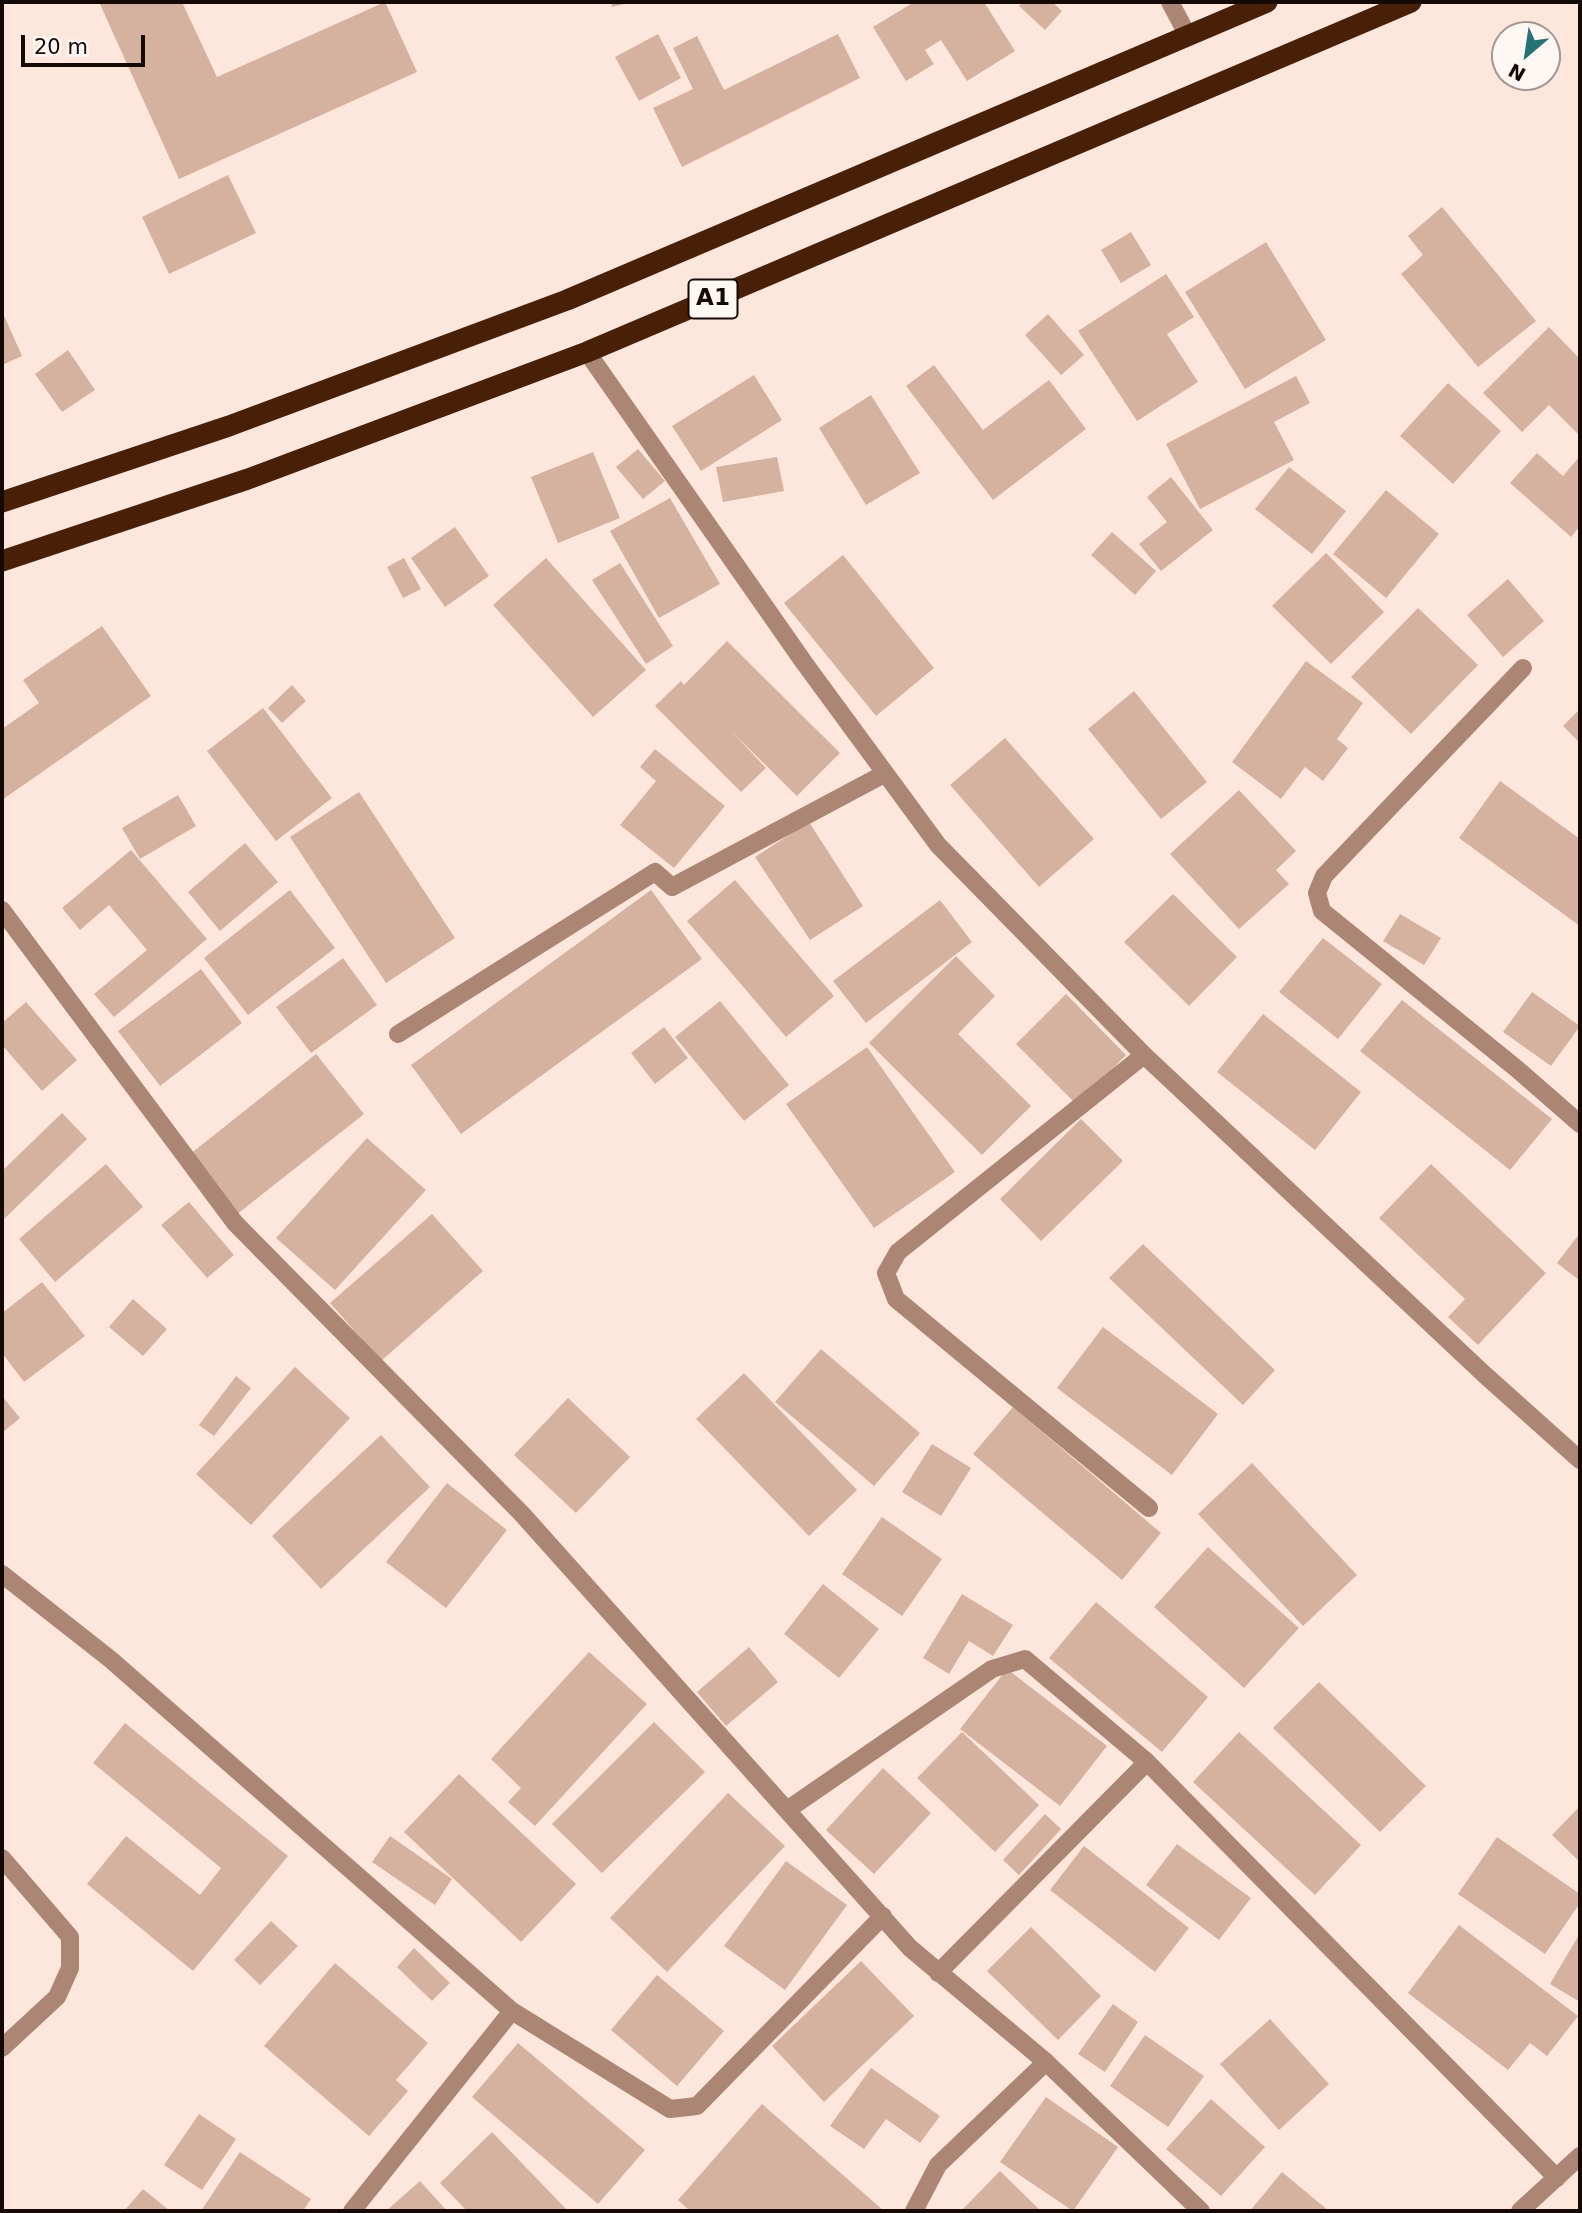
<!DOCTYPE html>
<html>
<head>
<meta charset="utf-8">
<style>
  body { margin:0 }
  #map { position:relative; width:1582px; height:2213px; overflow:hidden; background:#fde7dc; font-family:"DejaVu Sans",sans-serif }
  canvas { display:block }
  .frame { position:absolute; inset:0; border:4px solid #150905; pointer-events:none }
  .north { position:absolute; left:1491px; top:21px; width:70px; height:70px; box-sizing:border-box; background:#fff7f4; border:2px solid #a19894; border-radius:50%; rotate:209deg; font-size:19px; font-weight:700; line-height:28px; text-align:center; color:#150905 }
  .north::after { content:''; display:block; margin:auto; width:24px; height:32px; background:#267173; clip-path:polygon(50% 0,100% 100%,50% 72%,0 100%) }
  .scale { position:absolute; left:21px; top:35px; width:124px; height:32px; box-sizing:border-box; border:4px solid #150905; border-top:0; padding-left:9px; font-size:21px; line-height:24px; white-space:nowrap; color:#150905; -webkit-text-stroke:5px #fff7f4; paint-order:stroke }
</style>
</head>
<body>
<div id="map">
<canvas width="1582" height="2213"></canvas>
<div class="frame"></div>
<div class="north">N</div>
<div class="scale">20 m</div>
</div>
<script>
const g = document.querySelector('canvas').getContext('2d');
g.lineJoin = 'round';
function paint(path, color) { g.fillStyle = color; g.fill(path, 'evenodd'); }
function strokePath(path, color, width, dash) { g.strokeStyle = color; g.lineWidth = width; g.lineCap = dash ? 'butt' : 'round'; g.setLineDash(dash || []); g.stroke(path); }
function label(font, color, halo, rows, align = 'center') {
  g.font = font + ' "DejaVu Sans",sans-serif'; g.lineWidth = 5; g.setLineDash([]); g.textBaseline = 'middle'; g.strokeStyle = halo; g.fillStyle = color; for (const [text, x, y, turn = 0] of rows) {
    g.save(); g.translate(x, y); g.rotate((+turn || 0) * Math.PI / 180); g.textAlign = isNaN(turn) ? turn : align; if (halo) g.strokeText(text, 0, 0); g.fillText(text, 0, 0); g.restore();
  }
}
const building = new Path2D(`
  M99,2H182L217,77L385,2L417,72L179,179Z
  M611,2H629V3L612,7Z
  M914,2H984L1015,51L967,81L941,40L925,50L934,64L906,81L873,27Z
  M1023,2H1052L1062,11L1045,30L1019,6Z
  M658,34L681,78L639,101L615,57Z
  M838,34L860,78L682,167L653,108L693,89L673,48L697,36L724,90Z
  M228,175L256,233L169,274L142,217Z
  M1442,207L1536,321L1478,367L1401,274L1423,255L1408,236Z
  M1131,232L1151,265L1121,283L1101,250Z
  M1266,242L1326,340L1245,389L1185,292Z
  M1166,274L1194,317L1167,334L1198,382L1137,421L1078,331Z
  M2,311L22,356L2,365Z
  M1048,314L1084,355L1061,375L1025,335Z
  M1549,327L1580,359V379L1578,381L1580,384V436L1549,405L1522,432L1483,393Z
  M68,350L95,390L62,412L35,374Z
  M934,365L983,430L1049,380L1086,429L993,500L906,386Z
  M754,375L782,420L701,471L672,426Z
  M1296,376L1310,403L1274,422L1294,460L1200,509L1166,444Z
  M1448,383L1501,431L1453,484L1400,436Z
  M871,395L920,473L866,505L819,428Z
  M638,449L665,481L643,499L616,467Z
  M593,452L620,518L558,543L531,477Z
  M1537,453L1563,476L1580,456V526L1571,537L1510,483Z
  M777,457L784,491L723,502L716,467Z
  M1289,467L1346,511L1312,554L1255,509Z
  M1171,477L1213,530L1161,571L1139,544L1167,522L1147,497Z
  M1386,490L1439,534L1386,598L1333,554Z
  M670,498L720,584L659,618L610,531Z
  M455,527L489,576L445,607L411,558Z
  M1112,532L1156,571L1135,595L1091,555Z
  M1326,553L1384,612L1331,664L1272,606Z
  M843,555L934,668L876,716L784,603Z
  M404,558L421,589L403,598L387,567Z
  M546,558L646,670L593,717L493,605Z
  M620,563L673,646L646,664L592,580Z
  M1508,579L1544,621L1503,657L1467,615Z
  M1418,608L1478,665L1411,734L1351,677Z
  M102,626L151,696L2,800V729L39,703L23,680Z
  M727,641L840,753L797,796L731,731L766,768L741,792L655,706L681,681L684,685Z
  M1306,661L1363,703L1337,739L1348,748L1323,781L1305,767L1281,799L1232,762Z
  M292,685L306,701L282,723L268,708Z
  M1134,691L1207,782L1161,819L1088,729Z
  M263,708L332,798L276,841L207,751Z
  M1580,709V743L1563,726Z
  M1005,738L1094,839L1039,887L950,785Z
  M655,749L725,806L674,868L620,825L656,781L640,767Z
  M1500,781L1580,839V926L1459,838Z
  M1239,790L1296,851L1276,870L1289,884L1239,929L1170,854Z
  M359,792L455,938L386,983L290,837Z
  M178,795L196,826L140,859L122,828Z
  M809,822L863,906L810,940L755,857Z
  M245,843L278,882L220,931L188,892Z
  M131,850L207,939L114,1017L94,994L147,950L109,905L80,930L62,908Z
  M735,880L834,996L786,1037L687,921Z
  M290,890L335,948L248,1015L204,958Z
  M651,890L702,959L461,1134L411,1065Z
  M1173,894L1237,957L1189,1006L1124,942Z
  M940,900L972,942L866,1023L833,981Z
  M1400,914L1441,938L1424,965L1383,941Z
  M1323,938L1382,984L1338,1039L1279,992Z
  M956,956L995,996L958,1034L1031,1106L982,1155L869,1043Z
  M343,958L377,1005L311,1053L276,1007Z
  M201,969L242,1023L160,1086L118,1031Z
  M1532,992L1580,1026L1551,1066L1503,1032Z
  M1066,994L1126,1055L1077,1105L1016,1044Z
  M1402,1000L1552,1119L1510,1170L1360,1051Z
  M720,1001L789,1085L744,1121L675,1037Z
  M26,1002L77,1060L42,1091L2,1045V1023Z
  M1263,1014L1361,1092L1315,1150L1217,1072Z
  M664,1027L688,1058L655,1084L631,1053Z
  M867,1047L955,1172L874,1228L786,1104Z
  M316,1054L364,1114L236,1215L189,1155Z
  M62,1113L87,1139L4,1219L2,1216V1171Z
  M1081,1119L1123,1161L1041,1241L1000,1199Z
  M367,1138L426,1190L335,1290L276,1238Z
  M106,1164L143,1207L55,1282L19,1239Z
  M1431,1164L1546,1273L1478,1345L1448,1317L1465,1299L1379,1218Z
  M189,1202L234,1255L207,1278L161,1225Z
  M432,1214L483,1271L381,1361L330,1303Z
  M1580,1233V1281L1557,1263Z
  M1143,1244L1275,1370L1243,1405L1109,1278Z
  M42,1282L85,1336L24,1382L2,1353V1313Z
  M133,1299L167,1329L143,1356L109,1327Z
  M1103,1327L1218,1414L1172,1475L1057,1388Z
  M821,1349L920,1433L874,1486L775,1402Z
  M295,1367L350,1418L251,1525L196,1474Z
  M744,1373L857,1490L809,1536L696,1419Z
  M236,1376L251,1388L214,1436L199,1425Z
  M2,1396L20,1418L2,1433Z
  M568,1398L630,1457L576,1513L514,1455Z
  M1013,1407L1161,1533L1122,1580L973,1454Z
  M381,1435L430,1487L321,1589L272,1536Z
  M932,1444L971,1468L941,1516L902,1492Z
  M1252,1463L1357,1575L1303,1626L1198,1514Z
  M447,1483L507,1530L446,1608L386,1562Z
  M882,1517L942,1559L902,1616L842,1574Z
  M1208,1547L1299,1628L1244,1688L1154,1607Z
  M823,1584L879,1629L839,1678L784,1634Z
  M962,1594L1013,1625L993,1656L969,1641L949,1674L923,1658Z
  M1096,1602L1208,1697L1162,1752L1049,1658Z
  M749,1647L778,1682L726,1726L697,1692Z
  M589,1652L647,1704L535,1826L508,1802L521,1788L491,1759Z
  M1007,1669L1107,1746L1060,1806L960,1729Z
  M1319,1682L1426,1786L1380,1832L1273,1728Z
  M654,1722L705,1772L602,1873L552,1824Z
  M125,1723L288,1856L193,1971L87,1884L126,1836L200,1895L221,1868L93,1763Z
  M962,1732L1039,1805L995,1852L917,1778Z
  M1239,1732L1361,1845L1315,1895L1193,1782Z
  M883,1768L931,1813L874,1874L826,1830Z
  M459,1774L576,1884L521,1942L404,1832Z
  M728,1793L785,1846L667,1972L610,1918Z
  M1580,1806V1862L1552,1835Z
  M1045,1814L1061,1829L1019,1875L1003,1860Z
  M390,1836L452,1879L435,1905L372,1862Z
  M1497,1837L1580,1894V1903L1545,1954L1458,1894Z
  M1177,1844L1251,1898L1219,1940L1146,1885Z
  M1084,1846L1189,1928L1155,1972L1050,1890Z
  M786,1861L847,1905L785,1990L724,1946Z
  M271,1921L298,1946L260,1985L234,1960Z
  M1459,1925L1578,2016L1547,2056L1530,2043L1508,2070L1408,1993Z
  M1031,1927L1101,1996L1058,2040L987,1971Z
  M1580,1933V2002L1550,1984Z
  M414,1948L450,1983L432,2001L397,1967Z
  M861,1961L914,2016L824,2102L772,2046Z
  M335,1963L428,2043L396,2080L408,2091L369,2136L264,2046Z
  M657,1975L724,2031L677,2086L611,2030Z
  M1113,2004L1138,2022L1105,2072L1078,2054Z
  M1270,2019L1329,2084L1279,2130L1220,2064Z
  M1145,2035L1204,2076L1168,2127L1110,2086Z
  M518,2043L645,2150L598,2204L472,2097Z
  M871,2068L940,2116L920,2143L886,2119L864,2149L830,2126Z
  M1046,2097L1118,2147L1073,2211L1000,2162Z
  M1211,2099L1265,2147L1221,2196L1166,2149Z
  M762,2104L884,2211H690L678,2200Z
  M199,2114L236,2139L202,2190L164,2165Z
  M492,2132L568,2211H467L440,2183Z
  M240,2152L311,2199L303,2211H201Z
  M1000,2171L1041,2211H961Z
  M1282,2172L1329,2211H1250Z
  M420,2181L447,2211H386Z
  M143,2189L170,2211H124Z`);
const street = new Path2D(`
  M1170,2L1188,36
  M587,352L805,664L938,845L1144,1055L1485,1375L1580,1460
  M1523,668L1324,876L1317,893L1322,911L1517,1069L1580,1124
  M2,910L235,1223L522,1514L910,1948L1046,2062L1201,2211
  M398,1034L655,872L672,887L884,774
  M1144,1055L898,1252L886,1273L896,1299L1149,1508
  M2,1574L110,1659L512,2011L670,2109L697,2106L883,1916
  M787,1810L992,1669L1025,1659L1147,1762L1557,2178
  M2,1858L70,1937V1968L57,1997L2,2048
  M938,1973L1147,1762
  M352,2211L512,2011
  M914,2211L938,2165L1046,2062
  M1520,2211L1580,2156`);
const highway = new Path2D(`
  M2,502L229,426L567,300L1267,2
  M2,561L248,479L587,352L1411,2`);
const shields = [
  [713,299,49]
];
const shieldNames = [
  ["A1",713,299]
];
paint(building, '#d5b1a0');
strokePath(street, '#ac8674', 18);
strokePath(highway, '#481f07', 21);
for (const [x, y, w] of shields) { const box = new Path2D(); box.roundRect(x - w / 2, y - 19.5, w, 39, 5); g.fillStyle = '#fff7f4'; g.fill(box); strokePath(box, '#150905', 2); }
label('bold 23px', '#150905', null, shieldNames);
</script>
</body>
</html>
